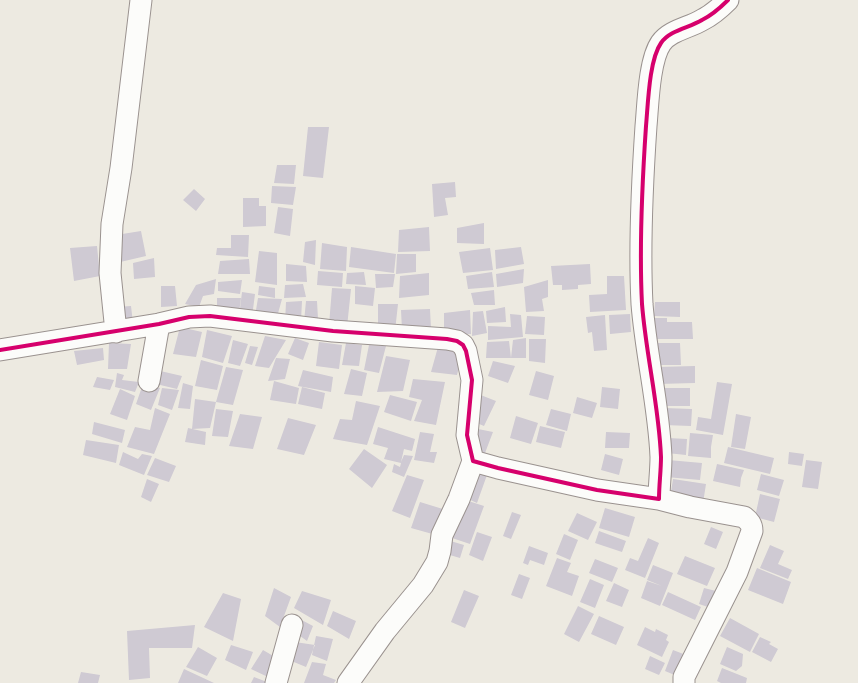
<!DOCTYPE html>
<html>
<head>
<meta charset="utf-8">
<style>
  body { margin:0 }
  canvas { display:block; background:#edeae1 }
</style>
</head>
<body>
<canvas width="858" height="683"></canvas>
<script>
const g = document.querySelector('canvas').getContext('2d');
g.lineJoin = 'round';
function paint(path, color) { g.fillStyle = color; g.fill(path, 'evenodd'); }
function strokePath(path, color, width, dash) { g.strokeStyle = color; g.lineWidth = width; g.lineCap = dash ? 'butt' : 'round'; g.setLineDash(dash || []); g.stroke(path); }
const building = new Path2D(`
  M308,127H329L323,178L303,176Z
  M277,165H296L294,184L274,183Z
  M455,182L456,197L445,198L448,215L434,217L432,184Z
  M272,186L296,187L293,205L271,203Z
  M194,189L205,199L196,211L183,200Z
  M243,198H259V206H266V226L243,227Z
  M278,207L293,209L290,236L274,233Z
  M484,223V244L457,243V228Z
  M429,227L430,251L398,252L399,230Z
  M141,231L146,256L116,263V235Z
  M231,235H249L248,257L216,255L217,248H231Z
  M316,240L315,265L303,262L305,242Z
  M322,243L347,247L346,271L320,269Z
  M97,246L100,276L74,281L70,248Z
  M351,247L396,254L394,273L349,267Z
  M521,247L524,264L496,269L495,250Z
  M490,248L493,270L463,273L459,252Z
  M259,251L277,253V285L255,282Z
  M397,254H416V272L396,274Z
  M154,258L155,277L134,279L133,263Z
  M249,259L250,274H218L220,261Z
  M286,264L306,266L307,282L286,281Z
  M590,264L591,284L578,285V289L562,290V285H553L551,266Z
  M524,269L523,283L497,287L496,274Z
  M318,271L343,273L342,287L317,285Z
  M364,272L366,285L346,284L347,273Z
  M492,272L494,287L468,289L466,276Z
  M429,273V295L399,298L400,276Z
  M375,274H395L393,287L376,288Z
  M607,276H624L626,310L590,312L589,295L607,294Z
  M216,279L214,294L203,296L199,307L185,304L196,285Z
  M242,280L240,294L218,291V282Z
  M548,280V297L542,299L544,311L526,312L524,287Z
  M303,284L306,297L284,298L285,285Z
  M161,286H175L177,306L161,307Z
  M259,286L275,288V298L258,295Z
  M355,286L375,288L373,306L355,304Z
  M332,288L351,289L347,327L329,325Z
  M494,290L495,305H474L471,293Z
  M242,292L255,294L252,317H239Z
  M217,298H241L239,313L217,310Z
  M258,298L282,299L277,317L255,316Z
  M302,301L301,321L285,323L286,302Z
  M306,301H317L318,319L304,322Z
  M655,302H680V317L654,316Z
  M378,304H398L395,331L378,329Z
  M131,306L133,323L118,326L116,307Z
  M505,307L506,322L487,323L486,311Z
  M430,309L431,329L402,330L401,310Z
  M470,310L471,334L444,335V313Z
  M483,311L487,333L472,336L473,312Z
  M510,314L521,315L523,337L488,340V326L511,327Z
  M630,314L631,332L610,334L609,315Z
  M605,315L607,350L594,351L592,332L588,333L586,317Z
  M527,316L545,317L544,335L525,334Z
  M655,318H667V322H692L693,339H655Z
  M180,327L202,332L196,357L173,354Z
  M207,330L232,336L223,363L202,357Z
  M265,336L286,340L269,368L255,366Z
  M295,338L309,343L303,360L288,354Z
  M526,338V358H511L513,340Z
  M529,339H546L545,363L529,361Z
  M233,340L248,344L240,366L228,363Z
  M509,341L511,358H486L487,342Z
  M319,342L342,345L339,369L316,366Z
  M109,343L131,344L127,369H108Z
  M346,343L362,345L359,366L342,365Z
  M657,343H680L681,365H657Z
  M369,345L386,346L379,373L364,370Z
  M250,346L258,347L252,365L245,363Z
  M438,347L463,351L457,375L431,372Z
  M103,348L104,360L77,365L74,351Z
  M386,356L410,360L403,391L377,392Z
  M276,358L290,359L285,379L268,381Z
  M201,360L223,366L217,390L195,386Z
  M493,361L515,366L508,383L488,376Z
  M695,366V383L658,384V367Z
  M226,367L243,370L233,405L216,402Z
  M351,369L367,373L362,396L344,394Z
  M156,370L182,376L177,389L152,383Z
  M303,370L333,377L331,392L298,386Z
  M536,371L554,376L548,400L529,395Z
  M117,373L124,375L122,380L139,382L135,392L115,387Z
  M97,377L114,380L110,390L93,387Z
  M413,379L445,382L436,425L414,421L422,400L409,397Z
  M274,381L299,388L296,404L270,400Z
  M717,382L732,384L723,435L696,430L698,417L711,419Z
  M183,383L193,386L190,409L178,408Z
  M143,384L160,388L151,410L136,404Z
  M302,387L325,393L322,409L298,404Z
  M602,387L620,389L618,409L600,407Z
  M162,388L179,390L172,410L158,405Z
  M662,388H690V406H662Z
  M120,389L135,396L127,420L110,414Z
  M478,394L496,401L484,426L472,421Z
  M390,395L417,402L411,421L384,412Z
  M577,397L597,403L592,418L573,413Z
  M195,399L216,402L210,428L192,429Z
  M356,401L380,406L367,445L333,439L340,419L352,420Z
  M155,408L170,414L154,454L127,447L135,427L150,430Z
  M664,408L692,409L691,426L664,425Z
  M216,409L233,411L228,437L212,436Z
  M551,409L571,414L567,431L546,425Z
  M240,414L262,417L253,449L229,446Z
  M736,414L751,417L745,449L731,447Z
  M516,416L538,423L531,444L510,438Z
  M288,418L316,425L304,455L277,449Z
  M94,422L125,430L122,443L92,434Z
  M540,426L565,432L561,448L536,442Z
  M378,427L415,439L412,451L404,449L401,462L404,455L413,456L404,477L392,472L394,464L400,467L401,463L384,459L388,448L373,444Z
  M188,428L206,432L205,445L185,442Z
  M473,428L493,432L485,453L472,447Z
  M420,432L434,434L430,452H437L434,463L414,460Z
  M606,432L630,433L629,448H605Z
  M690,433L713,435L711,447V458L688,456Z
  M668,438L687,439L686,455L667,453Z
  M86,440L119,445L116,463L83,455Z
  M728,447L774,458L770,474L724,463Z
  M364,449L387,465L372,488L349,469Z
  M123,452L138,459L142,454L152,456L144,475L119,465Z
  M789,452L804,454L802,466L788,464Z
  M605,454L623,459L619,475L601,470Z
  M155,458L176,466L169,482L147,475Z
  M668,460L702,463L700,480L666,477Z
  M806,460L822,462L818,489L802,487Z
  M717,464L744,470L741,478L740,487L713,481Z
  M474,473L487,475L477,503L466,498Z
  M761,474L784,480L779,496L757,490Z
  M407,475L424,480L410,518L392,511Z
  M147,479L159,484L151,502L141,497Z
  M673,479L706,484L703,503L670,498Z
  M760,494L780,499L774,522L755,517Z
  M462,499L484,506L470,544L446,536Z
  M420,502L446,510L436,535L411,528Z
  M605,508L635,517L629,537L599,528Z
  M512,512L521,515L511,539L503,536Z
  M577,513L597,522L588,540L568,531Z
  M711,527L723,532L716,549L704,544Z
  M599,531L626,541L622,552L595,543Z
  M477,532L492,537L483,561L469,555Z
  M564,534L578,540L570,560L556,554Z
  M648,538L659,543L645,578L625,570L630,558L638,561Z
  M447,540L464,545L460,558L443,553Z
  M770,545L784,551L778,564L792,570L788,579L760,568Z
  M529,546L548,553L544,565L530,560L528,565L523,563Z
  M685,556L715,568L707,586L677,574Z
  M557,558L571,563L567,572L579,576L572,596L546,586Z
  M595,559L618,568L612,582L589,573Z
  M653,565L673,573L660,606L641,598L647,581L662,586L647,580Z
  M757,568L791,582L783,604L748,590Z
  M519,574L530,578L522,599L511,595Z
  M590,579L604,585L595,608L580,602Z
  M614,583L629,590L622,607L606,601Z
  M274,588L291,597L280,627L265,616Z
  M704,588L720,592L714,609L699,604Z
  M464,590L479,596L465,628L451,622Z
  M302,591L331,600L323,625L294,608Z
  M668,592L701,607L695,620L662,605Z
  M223,593L241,599L233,641L204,627Z
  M578,606L594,614L579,642L564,634Z
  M333,611L356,621L349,639L327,626Z
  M599,616L624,627L616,645L591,634Z
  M296,617L313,626L307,641L296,633Z
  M730,618L759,634L750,652L720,636Z
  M195,625L192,648H149L150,678L129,680L127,631Z
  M645,627L655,632L656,629L668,635L666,640L669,642L662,657L637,645Z
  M316,636L333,639L327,661L312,655Z
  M760,637L771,642L769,644L778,649L771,662L752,652Z
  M295,642L315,645L306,667L289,660Z
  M231,645L253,652L246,670L225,660Z
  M198,647L217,658L207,676L186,667Z
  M727,647L743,654L742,666L736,671L720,664Z
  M263,650L275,657L268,677L251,669Z
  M673,650L686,655L677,676L665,671Z
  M650,656L665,663L659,675L645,669Z
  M312,662L326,664L323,675L336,680L334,683H304Z
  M722,668L747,678L746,683H721L717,681Z
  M184,669L214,683H178Z
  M81,672L100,675L98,683H78Z
  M254,677L267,682L266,683H251Z`);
const minor = new Path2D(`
  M116,332L110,273L112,224L121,168L141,0
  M0,350L159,324L189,317L210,316L333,331L447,339L457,341L463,345L466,351L472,380L467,435L473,461L498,468L597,490L659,499C659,485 661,471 661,457C659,406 646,355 642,304C639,245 642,185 646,126C648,105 649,60 661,43C670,30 689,28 702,20C712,15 720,8 728,0
  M149,381L159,324
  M659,499L690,507L744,517C749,521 752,524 752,531L737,572L684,677V683
  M276,683L292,625
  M348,683L385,631L423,585L437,562L440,551L442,535L459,499L473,461`);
const cycleway = new Path2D(`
  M0,350L159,324L189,317L210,316L333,331L447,339L457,341L463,345L466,351L472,380L467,435L473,461L498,468L597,490L659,499C659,485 661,471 661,457C659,406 646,355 642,304C639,245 642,185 646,126C648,105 649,60 661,43C670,30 689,28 702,20C712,15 720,8 728,0`);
paint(building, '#cfcad3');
strokePath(minor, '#9a928f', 23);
strokePath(minor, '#fcfcfa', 21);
strokePath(cycleway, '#d6006c', 4);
</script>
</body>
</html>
